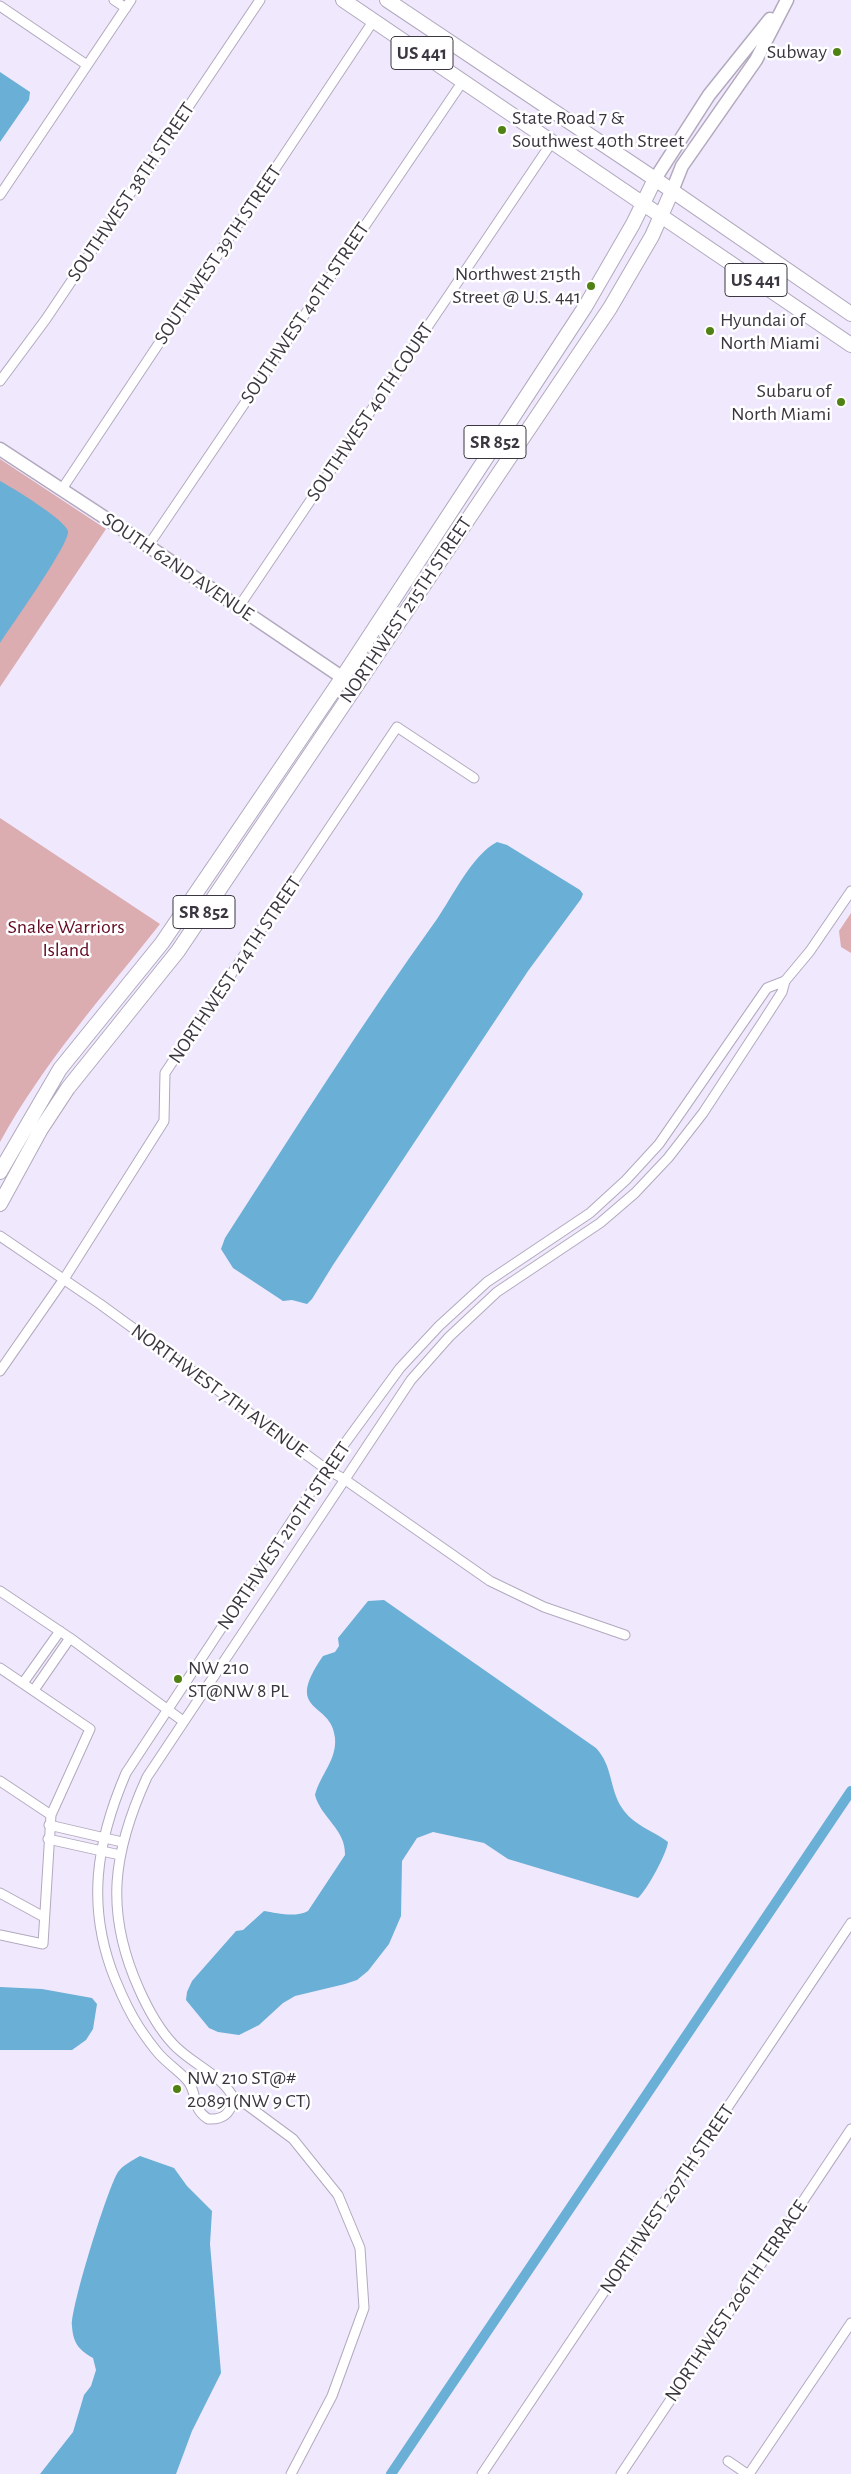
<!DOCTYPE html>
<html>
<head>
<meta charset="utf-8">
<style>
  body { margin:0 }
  canvas { display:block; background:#f0e8fd }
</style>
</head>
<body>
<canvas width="851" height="2474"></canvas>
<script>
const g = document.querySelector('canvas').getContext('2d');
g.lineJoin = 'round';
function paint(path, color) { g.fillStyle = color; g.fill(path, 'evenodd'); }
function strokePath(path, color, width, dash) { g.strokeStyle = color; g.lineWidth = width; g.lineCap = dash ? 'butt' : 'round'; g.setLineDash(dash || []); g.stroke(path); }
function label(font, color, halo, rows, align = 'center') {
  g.font = font + ' "Alegreya Sans",sans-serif'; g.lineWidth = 5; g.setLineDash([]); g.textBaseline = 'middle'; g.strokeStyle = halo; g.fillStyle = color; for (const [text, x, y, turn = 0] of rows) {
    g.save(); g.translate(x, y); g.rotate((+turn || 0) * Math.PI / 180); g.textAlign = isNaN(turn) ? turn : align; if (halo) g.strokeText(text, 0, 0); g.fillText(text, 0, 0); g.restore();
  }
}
const green = new Path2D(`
  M0,459L106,529L0,687Z
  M0,818L160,924C104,995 44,1062 0,1142Z
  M851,913V953L841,947L839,931Z`);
const water = new Path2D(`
  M0,72L30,92L29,100L0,142Z
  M0,481C13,488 64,519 68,531C71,542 10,628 0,643Z
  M497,842L507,845L580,890L583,894L581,899L528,971L333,1265L312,1299L307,1304L292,1300L283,1301L233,1268L221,1249L225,1238C294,1131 362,1023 437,919C453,896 472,855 497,842Z
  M384,1600L596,1748C613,1766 609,1788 622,1808C633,1825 652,1830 668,1842C667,1853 647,1890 638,1898L508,1859L484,1843L433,1832L417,1838L402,1861L401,1916L389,1944L368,1971L357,1980L345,1984L295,1996L283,2003L259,2025L239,2035L218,2032L209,2028L186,2000L187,1992L192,1981L236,1931L243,1930L264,1911C277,1913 295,1918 308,1911L345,1855C346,1829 321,1818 315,1795C320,1775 337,1760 335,1738C332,1700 282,1715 323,1656L335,1652L339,1646L338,1638L368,1601Z
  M0,1987L42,1989L92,1998L97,2004L93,2029L86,2040L72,2050H0Z
  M140,2156L174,2168L187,2186L212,2211L210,2244L221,2373L192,2431L176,2474H40L73,2432L84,2395L91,2386L96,2370L93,2358C79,2350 73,2343 72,2326C70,2309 108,2187 118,2172C123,2165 133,2160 140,2156Z`);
const canal = new Path2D(`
  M391,2474L851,1791`);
const street = new Path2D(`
  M114,0L126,8
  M0,6L87,65
  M0,195L131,0
  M0,381L46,319L260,0
  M62,489L374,20
  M148,546L463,81
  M238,608L552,142
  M785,981L767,988L659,1144L626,1180L590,1213L487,1282L439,1326L400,1368L326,1469L126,1773C96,1843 86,1907 115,1979C122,1996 129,2012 139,2027C145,2036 152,2046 159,2054C168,2064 179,2071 187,2080C199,2094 190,2107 208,2119C224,2120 230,2113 234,2099C222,2074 191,2064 173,2044C159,2029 147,2007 139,1989C104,1911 113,1852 147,1777L411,1380L449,1337L497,1292L600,1223L635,1193L668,1158L703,1113L764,1020L782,992L785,981L810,951L851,891
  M0,1236L100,1304L326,1469L344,1479L490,1581L544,1607L625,1635
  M0,1371L64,1279L164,1121L165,1073L397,727L474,778
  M0,1591L70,1638L183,1721
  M0,1668L90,1729L51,1815L43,1944L0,1935
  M23,1683L60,1631
  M34,1690L70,1638
  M0,1781L51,1815
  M49,1825L122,1842
  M48,1839L120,1855
  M0,1893L44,1917
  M234,2099L247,2105L293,2139L338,2195L360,2248L364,2308L332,2396L291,2474
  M728,2461L747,2474
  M482,2474L851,1923
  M621,2474L851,2129
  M749,2474L851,2323`);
const secondary = new Path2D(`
  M655,179L709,95L770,19
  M672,191L682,166L756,60L787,0
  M0,449L148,546L355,686`);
const primary = new Path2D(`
  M343,0L851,345
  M387,0L655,179L851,314
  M0,1172L60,1069L162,943L342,678L585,307L633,224L655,179
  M0,1204L41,1129L68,1088L178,951L610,308L652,236L672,191`);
const markers = [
  [837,52,5,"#508113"],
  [502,130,5,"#508113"],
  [591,286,5,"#508113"],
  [710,331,5,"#508113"],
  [841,402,5,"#508113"],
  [178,1679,5,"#508113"],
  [177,2089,5,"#508113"]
];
const shields = [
  [422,53,62],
  [756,280,62],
  [495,442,62],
  [204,912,62]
];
const shieldNames = [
  ["US 441",422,53],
  ["US 441",756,280],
  ["SR 852",495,442],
  ["SR 852",204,912]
];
const poiNames = [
  ["Subway",827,52,"right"],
  ["State Road 7 &",512,118],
  ["Southwest 40th Street",512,141],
  ["Northwest 215th",581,274,"right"],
  ["Street @ U.S. 441",581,297,"right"],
  ["Hyundai of",720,320],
  ["North Miami",720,343],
  ["Subaru of",831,391,"right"],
  ["North Miami",831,414,"right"],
  ["NW 210",188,1668],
  ["ST@NW 8 PL",188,1691],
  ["NW 210 ST@#",187,2078],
  ["20891(NW 9 CT)",187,2101]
];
const streetNames = [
  ["SOUTHWEST 38TH STREET",131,192,-56],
  ["SOUTHWEST 39TH STREET",218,255,-56],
  ["SOUTHWEST 40TH STREET",305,313,-56],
  ["SOUTHWEST 40TH COURT",370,412,-56],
  ["SOUTH 62ND AVENUE",178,567,34],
  ["NORTHWEST 215TH STREET",406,610,-56],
  ["NORTHWEST 214TH STREET",235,970,-56],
  ["NORTHWEST 7TH AVENUE",219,1391,36],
  ["NORTHWEST 210TH STREET",284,1536,-56],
  ["NORTHWEST 207TH STREET",667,2199,-56],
  ["NORTHWEST 206TH TERRACE",736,2301,-56]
];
const parkNames = [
  ["Snake Warriors",66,927],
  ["Island",66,950]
];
paint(green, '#dbadb1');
paint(water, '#6aafd6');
strokePath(canal, '#6aafd6', 10);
strokePath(street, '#b2a9be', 11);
strokePath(secondary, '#b2a9be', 15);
strokePath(primary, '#b2a9be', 16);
strokePath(street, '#fff', 9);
strokePath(secondary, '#fff', 12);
strokePath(primary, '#fff', 14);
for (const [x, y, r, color] of markers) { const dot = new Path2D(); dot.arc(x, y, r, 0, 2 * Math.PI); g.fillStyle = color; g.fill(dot); strokePath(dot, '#fff', 2); }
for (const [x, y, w] of shields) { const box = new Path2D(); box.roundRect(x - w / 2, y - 16.5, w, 33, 4); g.fillStyle = '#fff'; g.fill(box); strokePath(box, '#3b3740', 1); }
label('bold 19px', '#3b3740', null, shieldNames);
label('20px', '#3b3740', '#fff', poiNames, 'left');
label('20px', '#3b3740', '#fff', streetNames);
label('20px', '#630a22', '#fff', parkNames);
</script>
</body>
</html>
